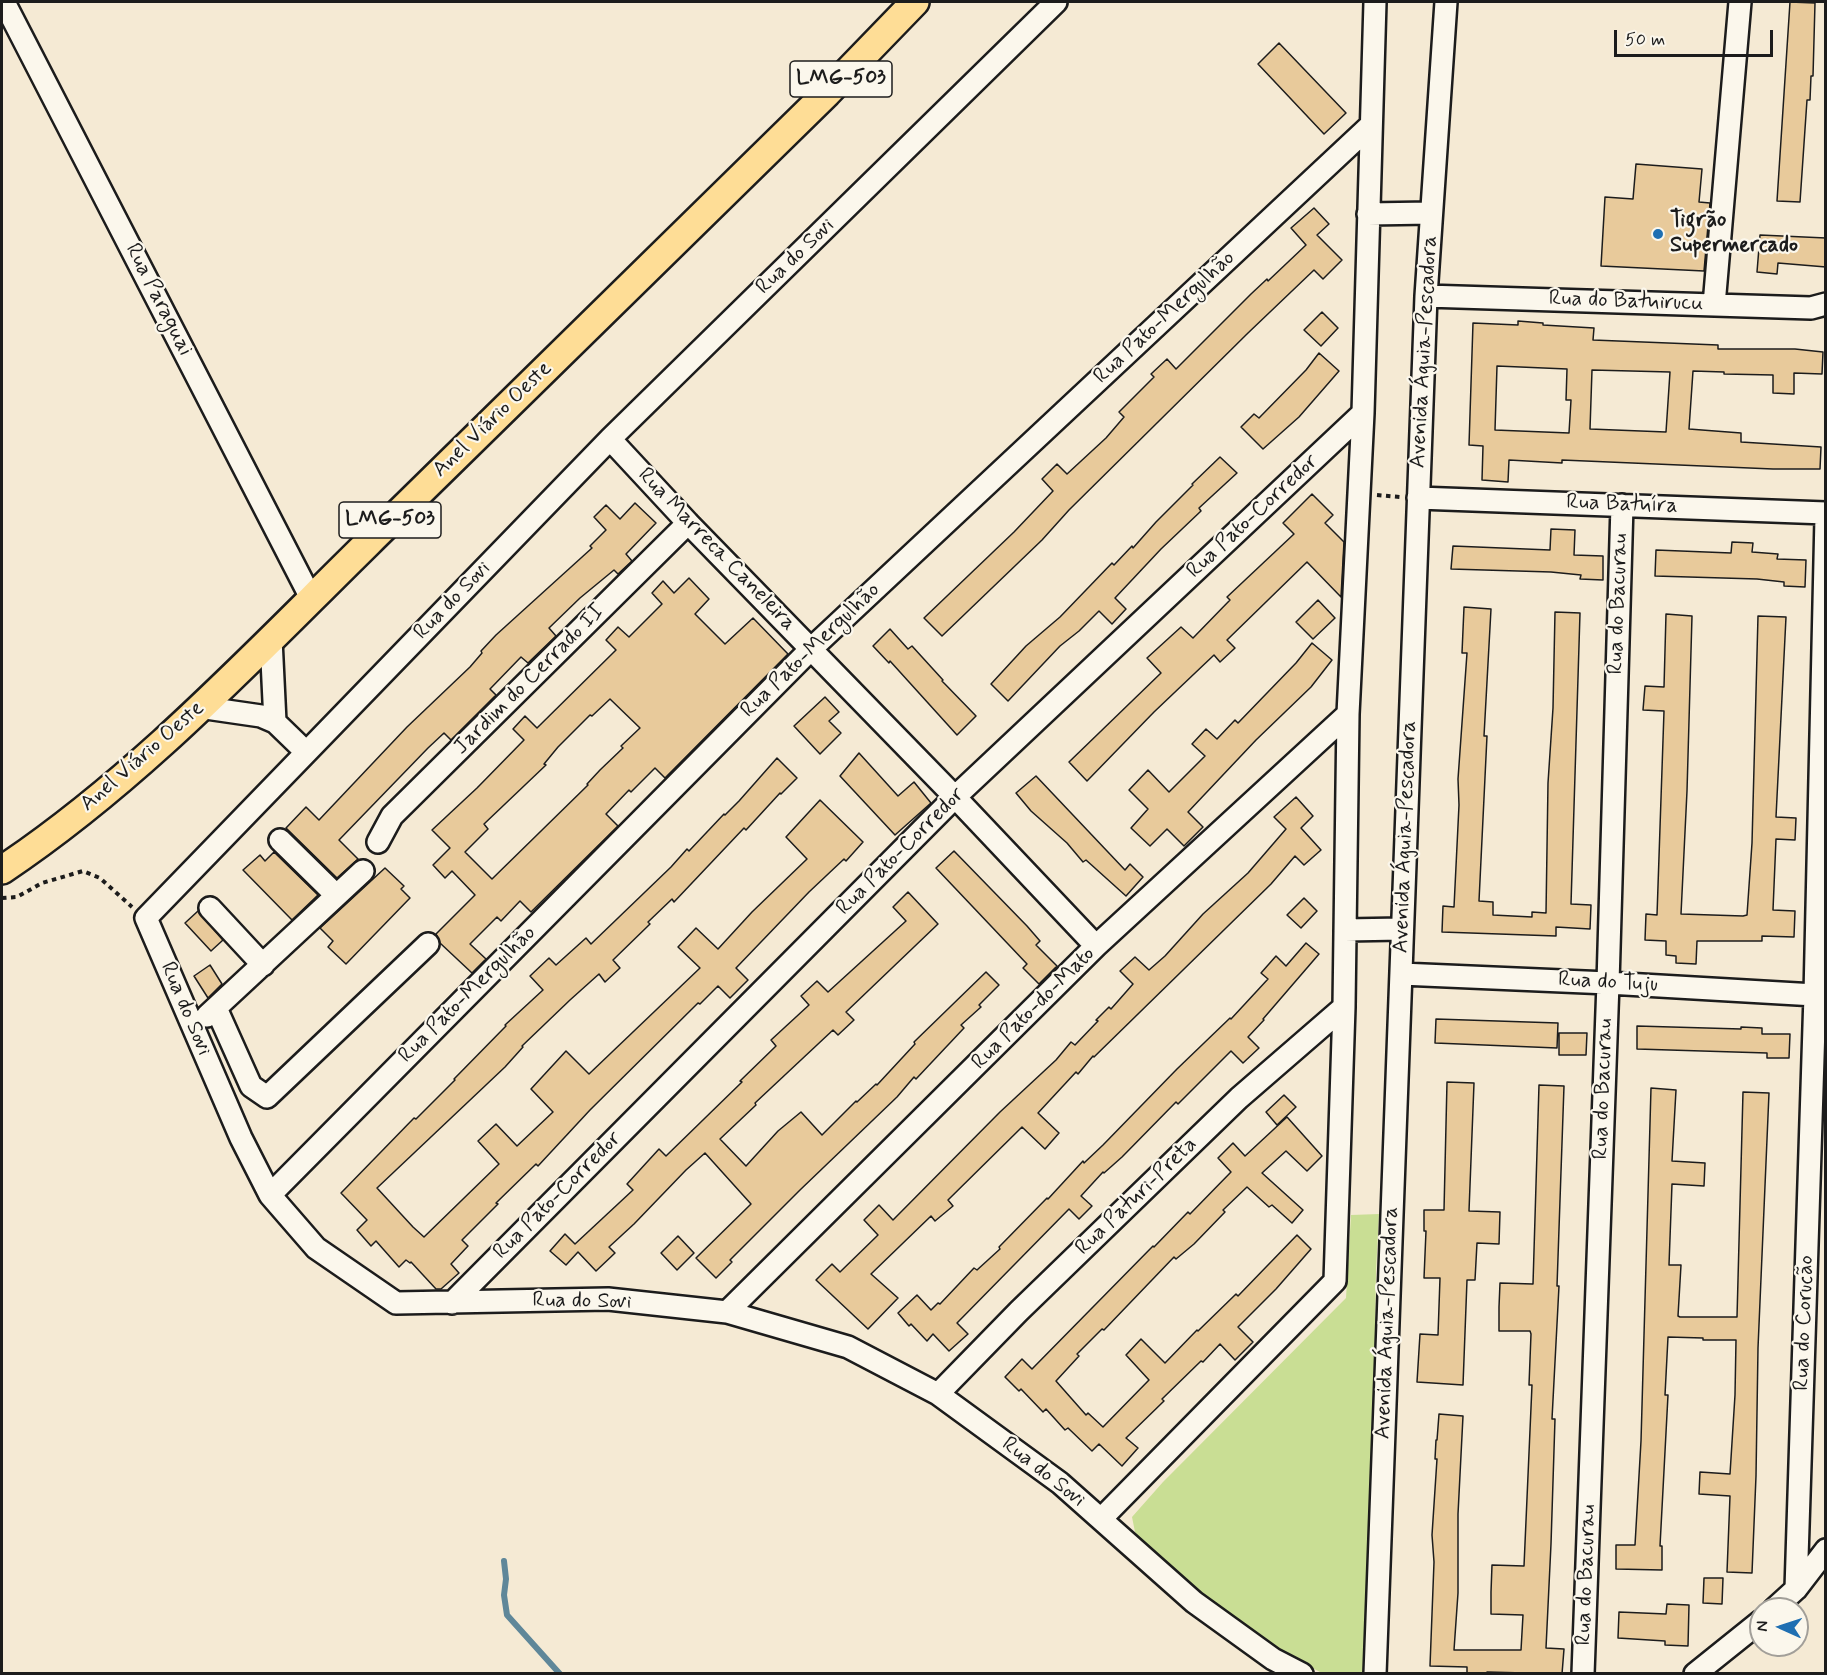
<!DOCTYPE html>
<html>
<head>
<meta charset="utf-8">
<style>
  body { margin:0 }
  #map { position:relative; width:1827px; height:1675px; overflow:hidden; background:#f5ead4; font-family:Mynerve,sans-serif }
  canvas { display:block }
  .frame { position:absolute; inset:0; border:3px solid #1c1c1c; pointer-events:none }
  .north { position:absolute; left:1749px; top:1597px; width:60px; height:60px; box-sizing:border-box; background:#fbf7ec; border:2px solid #a29f99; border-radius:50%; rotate:273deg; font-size:16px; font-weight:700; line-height:24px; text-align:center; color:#1c1c1c }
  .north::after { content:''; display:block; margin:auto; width:21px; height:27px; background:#1f6fb2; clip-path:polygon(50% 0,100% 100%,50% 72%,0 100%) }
  .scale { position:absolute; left:1614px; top:30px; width:159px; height:27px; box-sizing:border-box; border:3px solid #1c1c1c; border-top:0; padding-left:8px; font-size:18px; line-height:21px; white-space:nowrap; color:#1c1c1c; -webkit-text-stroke:4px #fbf7ec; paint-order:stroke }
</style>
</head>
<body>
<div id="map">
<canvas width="1827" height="1675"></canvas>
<div class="frame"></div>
<div class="north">N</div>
<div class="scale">50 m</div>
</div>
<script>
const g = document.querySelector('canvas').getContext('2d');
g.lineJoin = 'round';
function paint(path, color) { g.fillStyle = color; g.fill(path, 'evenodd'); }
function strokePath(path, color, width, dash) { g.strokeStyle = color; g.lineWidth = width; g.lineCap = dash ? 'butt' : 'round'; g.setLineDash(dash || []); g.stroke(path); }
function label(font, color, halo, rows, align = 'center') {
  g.font = font + ' Mynerve,sans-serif'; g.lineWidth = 4.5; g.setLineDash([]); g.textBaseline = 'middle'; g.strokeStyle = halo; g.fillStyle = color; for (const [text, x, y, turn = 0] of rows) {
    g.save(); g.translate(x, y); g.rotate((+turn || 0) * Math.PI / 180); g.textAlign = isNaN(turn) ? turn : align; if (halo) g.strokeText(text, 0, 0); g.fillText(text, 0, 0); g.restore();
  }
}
const green = new Path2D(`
  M1379,1214L1376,1271L1374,1404L1364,1673H1322L1281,1652L1226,1614L1150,1551L1135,1532L1132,1517L1163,1482L1346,1298L1351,1215Z`);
const stream = new Path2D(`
  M504,1561L506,1579L504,1595L507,1615L560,1674`);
const building = new Path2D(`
  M1790,2L1815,3L1813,76H1811L1810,100H1807L1800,202L1777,201Z
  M1279,43L1346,113L1324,134L1258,64Z
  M1636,164L1702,169L1699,202L1710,203L1704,271L1601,266L1605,197L1633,199Z
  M1314,208L1329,224L1317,235L1342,260L1323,279L1314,270L1248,333L1069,510L1042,540L942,636L924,618L1014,532L1053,491L1042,479L1057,464L1067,474L1106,438L1124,417L1119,412L1154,377L1151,374L1167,359L1176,369L1251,294L1267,279L1268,281L1306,245L1291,228Z
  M1760,235L1826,238V267L1778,263L1777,274L1757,272Z
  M1322,312L1338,328L1321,346L1304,330Z
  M1518,321L1543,323V325L1594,328L1593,340L1718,345V349H1795L1823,352L1822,374L1794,373V394L1773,393V375L1724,374V372L1693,371L1689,429L1741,433V442L1821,447L1820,469H1773L1562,460V463L1509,460L1508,482L1482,480L1483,446L1469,445L1473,323L1518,325ZM1497,366L1567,369L1566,400H1571L1569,433L1495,430ZM1592,370L1670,372L1666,432L1590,429Z
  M1319,353L1339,371L1299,417L1263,449L1241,427L1254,414L1259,418L1306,370Z
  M1220,457L1237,473L1199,508L1201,511L1161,549L1115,598L1126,609L1112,624L1099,611L1079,631L1060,646L1008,701L991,684L1026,646L1060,617L1112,563L1114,565L1132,546L1133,548L1156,522L1193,485L1192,484Z
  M1312,494L1333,515L1325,523L1344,542L1341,597L1307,562L1227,640L1235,648L1220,662L1214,655L1154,712L1087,781L1069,762L1161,673L1147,658L1181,627L1193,638L1230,600L1227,597L1294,534L1283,523Z
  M635,503L656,523L626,554L632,561L618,574L614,570L580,598L549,628L556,636L528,663L521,657L490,689L496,695L451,740L444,733L428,748L339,840L358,859L337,878L286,828L306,807L319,820L407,727L470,667L482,653L481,651L496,635L592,548L590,546L606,530L594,517L606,505L620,519Z
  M1551,529L1575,530L1574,555L1603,556V580L1580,579L1581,575L1551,572L1451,569L1453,546L1550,550Z
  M1732,542L1753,543L1752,552L1778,554L1777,559L1806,560L1805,587L1784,586V582L1757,579L1655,576L1656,550L1731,553Z
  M689,578L709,599L695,614L725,644L753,618L788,654L665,778L655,768L631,792L629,790L606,814L618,826L531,912L520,901L501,921L497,917L470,944L486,959L472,973L440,943L436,934L475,895L452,871L445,878L433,865L450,848L432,830L477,788L524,740L513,729L525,716L537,728L616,650L606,640L618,627L629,637L662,604L652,593L663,581L674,593ZM610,699L640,728L621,746L623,748L600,770L587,784L588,785L492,879L465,852L488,829L484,824L546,765L544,764L558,747L590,715L592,716Z
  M1318,600L1335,618L1313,639L1296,622Z
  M1464,607L1491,609L1484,736H1487L1479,901L1493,902V915L1532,917V912L1546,913L1548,783L1553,708L1555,612L1580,613L1571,904L1591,905L1590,929L1556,927V936L1442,932L1443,906L1454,907L1459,805L1458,779L1467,653H1462Z
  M1666,614L1692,616L1687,791L1681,914L1743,916L1747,915L1752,843L1758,616L1786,617L1776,817L1796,818L1795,840L1776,839L1773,910L1795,911L1794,937L1762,936V941H1697L1696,964L1676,963V956L1666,955V941L1645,940L1646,914L1657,915L1664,711L1643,710L1645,686L1664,687Z
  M890,629L908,649L912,646L943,680L942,681L976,716L957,735L890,661L889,663L873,646Z
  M1312,643L1332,660L1311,687L1256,740L1188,812L1203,827L1184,846L1167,829L1150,846L1131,828L1148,809L1129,790L1148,770L1169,792L1205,756L1192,744L1206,729L1217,739L1235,720L1238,723L1296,663Z
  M825,697L839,712L829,721L841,733L820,754L794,726Z
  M859,753L898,796L914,782L931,803L895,835L840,776Z
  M777,758L797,778L781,794L780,793L746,830L744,828L674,902L672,899L648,922L650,924L613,960L620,968L605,982L599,974L570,1000L522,1046L523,1047L505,1067L377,1188L413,1227L424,1237L499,1164L478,1141L496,1124L517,1146L553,1112L531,1089L566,1051L589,1074L700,968L678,947L696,928L718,949L752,912L807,859L786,837L820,800L863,842L846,861L844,859L809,892L736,968L748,980L730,998L718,986L700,1004L698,1003L590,1110L538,1166L536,1164L496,1203L498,1204L462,1240L468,1246L451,1264L459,1273L441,1289H436L411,1262L410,1263L406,1260L399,1267L376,1241L371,1246L357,1230L367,1220L341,1193L414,1118L416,1119L455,1080L454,1079L506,1026L505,1025L543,990L530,976L549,958L556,965L586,938L591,944L671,867L687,849L689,851L724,814L725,815L739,801Z
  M1036,776L1125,870L1130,864L1143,877L1126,896L1086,860L1083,862L1067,843L1031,811L1016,793Z
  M1296,797L1313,816L1301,828L1321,850L1304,865L1295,856L1271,884L1094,1057L1093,1056L1078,1074L1076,1072L1038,1113L1059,1133L1045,1149L1022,1127L948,1200L953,1206L935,1221L931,1216L871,1274L898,1298L868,1329L816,1280L832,1264L840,1272L878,1235L864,1220L879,1205L893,1220L1000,1112L1056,1060L1071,1042L1075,1045L1098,1021L1096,1020L1109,1007L1111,1009L1133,984L1120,971L1135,957L1149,970L1165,956L1203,914L1248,873L1286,829L1274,817Z
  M954,851L1027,926L1040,941L1036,945L1057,966L1039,984L1023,968L1027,964L936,868Z
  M274,852L318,895L292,920L243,870L260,855L265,861Z
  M385,868L404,886L401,889L410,898L346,964L328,947L333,941L320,928Z
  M908,892L938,924L846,1012L854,1020L838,1035L833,1030L755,1103L756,1105L720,1139L746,1166L778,1131L801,1112L822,1135L856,1101L857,1102L876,1084L877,1085L915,1044L914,1042L986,972L999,985L979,1005L981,1007L961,1025L964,1028L916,1079L914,1077L897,1097L800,1190L730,1260L732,1262L716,1278L696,1258L751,1204L705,1153L686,1170L634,1224L609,1247L615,1253L596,1271L578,1252L566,1265L550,1251L565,1234L575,1244L633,1190L627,1184L659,1149L666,1156L742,1082L740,1081L776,1046L771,1040L809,1005L801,996L817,981L828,992L906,921L893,907Z
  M1304,898L1317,911L1301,928L1287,915Z
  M198,911L223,940L211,951L185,923Z
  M1306,943L1319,954L1263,1019L1264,1020L1248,1037L1259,1048L1243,1063L1231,1051L1178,1104L1176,1102L1122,1157L1104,1173L1103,1172L1081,1196L1092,1206L1079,1219L1069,1209L957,1323L968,1334L949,1351L933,1334L927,1341L911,1324L909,1326L898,1313L917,1295L931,1310L938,1303L940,1304L974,1268L977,1270L1000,1249L999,1247L1047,1198L1048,1199L1083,1161L1084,1163L1103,1145L1177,1069L1230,1018L1231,1019L1268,979L1261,973L1276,956L1286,966Z
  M210,965L222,984L208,998L194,976Z
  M1436,1019L1558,1023L1557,1048L1435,1043Z
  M1637,1026L1741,1029V1027L1762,1028V1034H1790L1789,1058H1767V1053L1637,1049Z
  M1559,1033H1587L1586,1055H1559Z
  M1447,1082L1474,1083L1469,1211L1500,1212L1499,1244L1477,1243L1475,1280H1467L1463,1385L1417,1382L1420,1334L1438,1335L1440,1278H1424L1426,1231H1424V1210H1444Z
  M1539,1085L1564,1086L1557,1286H1559L1552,1419H1555L1551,1544L1546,1648L1564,1649L1562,1674L1487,1672V1674H1467V1667L1430,1666L1434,1562L1432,1535L1437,1459H1435L1436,1440H1437L1439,1414L1463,1416L1458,1514V1593L1454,1650H1521L1523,1615L1491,1614V1592L1492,1565L1524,1566L1532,1385H1529L1531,1334L1530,1331H1499V1307L1500,1283L1533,1284Z
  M1651,1088L1676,1090L1672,1161L1705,1163L1704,1186L1672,1184L1669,1265H1681L1678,1316L1680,1317H1737L1743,1092L1769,1093L1758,1348L1756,1476L1752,1573L1727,1572L1730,1496L1699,1494L1700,1472L1730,1474L1735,1395L1736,1340H1703V1338L1668,1337L1665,1395H1668L1660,1546H1662V1570L1616,1569V1545H1635L1641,1441Z
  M1284,1095L1296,1107L1277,1125L1266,1112Z
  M1287,1117L1322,1156L1307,1171L1286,1151L1262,1173L1303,1210L1292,1223L1272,1205L1269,1207L1247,1187L1223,1210L1225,1212L1194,1244L1176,1259L1174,1257L1104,1330L1102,1329L1077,1354L1079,1356L1056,1381L1086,1415L1088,1413L1103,1427L1149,1380L1126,1355L1141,1339L1165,1363L1197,1330L1198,1331L1236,1294L1238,1296L1297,1235L1311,1249L1276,1289L1238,1327L1253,1342L1235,1360L1220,1344L1203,1362L1201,1361L1162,1399L1164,1401L1126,1438L1138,1448L1122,1466L1099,1444L1092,1451L1068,1428L1065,1430L1046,1409L1043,1412L1021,1389L1019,1391L1005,1377L1022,1359L1032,1369L1153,1246L1154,1247L1188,1212L1190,1214L1231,1172L1218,1158L1233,1143L1245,1156Z
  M678,1236L694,1253L677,1270L661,1253Z
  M1704,1578H1723L1722,1604L1703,1603Z
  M1667,1604L1689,1605L1688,1646L1665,1645V1641L1618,1638L1619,1612L1666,1614Z`);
const path = new Path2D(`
  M1377,495L1400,497
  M2,898L17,897L42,883L83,871L100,878L132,907`);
const minor = new Path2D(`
  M4,2L311,598
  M1056,2L610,439L146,918L241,1138L270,1195L316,1248L396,1303L608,1299L727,1312L848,1347L938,1394L1060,1483L1194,1602L1273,1659L1302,1674
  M1368,214L1431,213
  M1426,296L1811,308L1826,304
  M1714,305L1740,2
  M610,439L688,523L955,797L1096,946
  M1418,498L1826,513
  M271,639L275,722
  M199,707L261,716L275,722L306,752
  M280,840L336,895
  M378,842L392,816L688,523
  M210,908L263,965
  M1345,930L1402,929
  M1401,974L1608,983L1815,995
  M216,1008L251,1086L267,1097L428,944
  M207,1016L363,871
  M270,1195L812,648L1371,125
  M452,1303L955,797L1363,413
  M727,1312L1096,946L1348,714
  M938,1394L1019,1311L1239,1098L1344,1007
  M1101,1519L1335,1281L1344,1007L1348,714L1363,413L1375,2
  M1796,1589L1815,995L1826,517
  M1774,1609L1796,1589L1826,1550
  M1375,1674L1426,296L1446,2
  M1583,1674L1608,983L1622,505
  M1695,1674L1761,1621`);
const major = new Path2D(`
  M2,870C138,779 251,658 367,544C520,393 674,243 827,93L915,2`);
const markers = [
  [1658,234,6,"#1f6fb2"]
];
const shields = [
  [841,79,102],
  [390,520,102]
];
const shieldNames = [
  ["LMG-503",841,79],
  ["LMG-503",390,520]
];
const poiNames = [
  ["Tigrão",1670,221],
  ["Supermercado",1670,246]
];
const streetNames = [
  ["Rua do Sovi",796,257,-44],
  ["Rua Paraguai",158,300,63],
  ["Rua do Batuirucu",1626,302,2],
  ["Rua Pato-Mergulhão",1165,318,-43],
  ["Avenida Águia-Pescadora",1425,352,-87],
  ["Anel Viário Oeste",493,420,-44],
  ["Rua Batuíra",1622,505,2],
  ["Rua Pato-Corredor",1253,517,-43],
  ["Rua Marreca Caneleira",716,550,46],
  ["Rua do Sovi",453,601,-46],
  ["Rua do Bacurau",1619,604,-88],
  ["Rua Pato-Mergulhão",811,651,-44],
  ["Jardim do Cerrado II",530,680,-45],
  ["Anel Viário Oeste",143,757,-41],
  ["Avenida Águia-Pescadora",1406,837,-88],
  ["Rua Pato-Corredor",901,852,-45],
  ["Rua do Tuju",1608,983,3],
  ["Rua Pato-Mergulhão",468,995,-45],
  ["Rua do Sovi",185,1009,67],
  ["Rua Pato-do-Mato",1034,1009,-45],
  ["Rua do Bacurau",1604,1089,-88],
  ["Rua Pato-Corredor",558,1196,-45],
  ["Rua Paturi-Preta",1137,1197,-44],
  ["Rua do Sovi",582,1302,1],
  ["Avenida Águia-Pescadora",1388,1323,-88],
  ["Rua do Corucão",1805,1323,-88],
  ["Rua do Sovi",1043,1473,38],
  ["Rua do Bacurau",1587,1575,-88]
];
paint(green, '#c9de94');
strokePath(stream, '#5f8799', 6);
paint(building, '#e8ca9b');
strokePath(building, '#1c1c1c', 1.5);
strokePath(minor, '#1c1c1c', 26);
strokePath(major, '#1c1c1c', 32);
strokePath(path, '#1c1c1c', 4, [4.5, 4.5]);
strokePath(minor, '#fbf7ec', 21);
strokePath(major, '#fedd96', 27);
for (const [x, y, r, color] of markers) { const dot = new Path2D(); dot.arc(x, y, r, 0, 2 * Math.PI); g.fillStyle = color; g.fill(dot); strokePath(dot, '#fbf7ec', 2); }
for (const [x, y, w] of shields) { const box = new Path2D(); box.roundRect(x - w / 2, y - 18, w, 36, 4.5); g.fillStyle = '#fbf7ec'; g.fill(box); strokePath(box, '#1c1c1c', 1.5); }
label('bold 21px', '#1c1c1c', null, shieldNames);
label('bold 22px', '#1c1c1c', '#fbf7ec', poiNames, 'left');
label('22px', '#1c1c1c', '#fbf7ec', streetNames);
</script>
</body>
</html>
